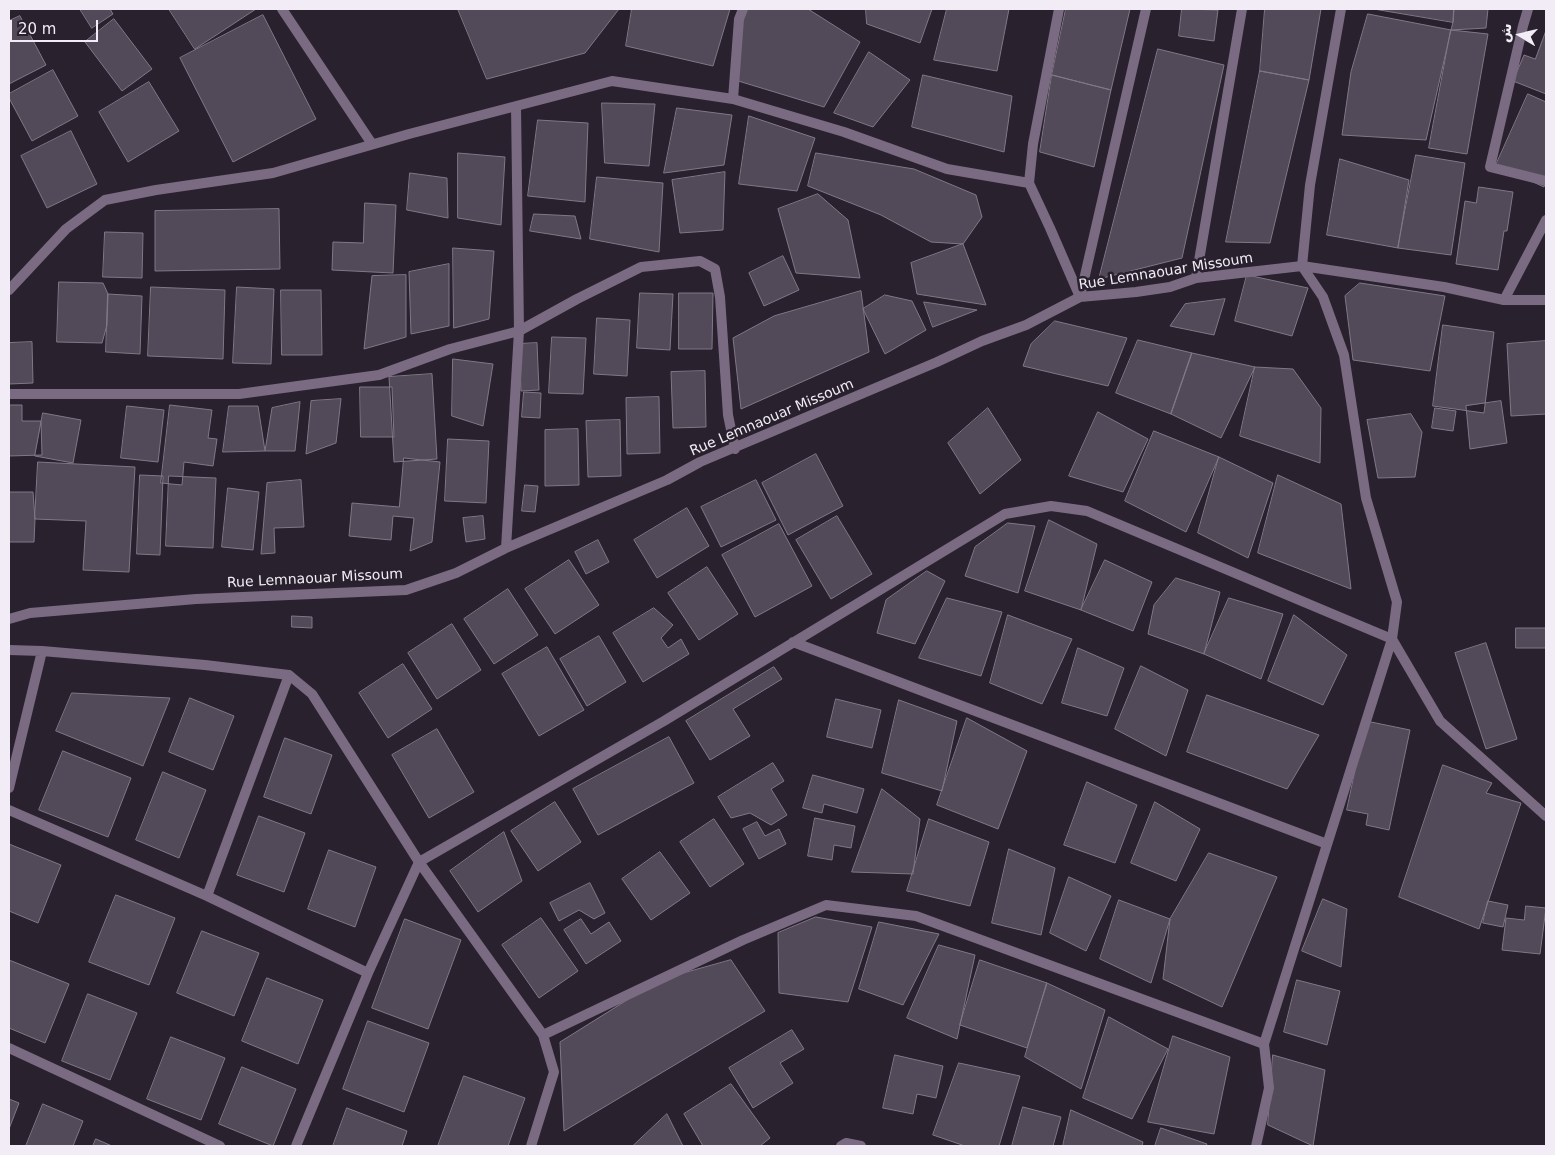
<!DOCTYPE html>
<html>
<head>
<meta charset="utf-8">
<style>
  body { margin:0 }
  #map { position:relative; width:1555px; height:1155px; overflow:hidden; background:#29212e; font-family:"DejaVu Sans","Noto Naskh Arabic",sans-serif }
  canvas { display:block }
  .frame { position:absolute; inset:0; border:10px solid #f1ecf5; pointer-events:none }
  .north { position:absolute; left:1495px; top:10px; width:50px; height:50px; -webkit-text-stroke:4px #29212e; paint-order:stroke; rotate:279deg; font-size:14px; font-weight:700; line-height:20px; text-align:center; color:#f1ecf5 }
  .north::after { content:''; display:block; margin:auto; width:18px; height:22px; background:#f1ecf5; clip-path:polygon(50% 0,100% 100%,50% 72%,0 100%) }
  .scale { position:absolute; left:10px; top:20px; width:88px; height:22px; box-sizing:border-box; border:2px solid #f1ecf5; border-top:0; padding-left:6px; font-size:15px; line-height:18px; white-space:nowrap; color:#f1ecf5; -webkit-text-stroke:4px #29212e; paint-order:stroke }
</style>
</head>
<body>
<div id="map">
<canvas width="1555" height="1155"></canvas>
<div class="frame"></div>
<div class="north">ش</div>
<div class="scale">20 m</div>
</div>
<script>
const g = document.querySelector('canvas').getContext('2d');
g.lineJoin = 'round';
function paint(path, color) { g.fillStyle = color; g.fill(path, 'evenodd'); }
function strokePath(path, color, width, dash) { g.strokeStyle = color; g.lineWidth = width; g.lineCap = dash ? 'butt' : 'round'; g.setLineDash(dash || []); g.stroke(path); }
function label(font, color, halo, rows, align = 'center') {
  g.font = font + ' "DejaVu Sans",sans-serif'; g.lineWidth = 5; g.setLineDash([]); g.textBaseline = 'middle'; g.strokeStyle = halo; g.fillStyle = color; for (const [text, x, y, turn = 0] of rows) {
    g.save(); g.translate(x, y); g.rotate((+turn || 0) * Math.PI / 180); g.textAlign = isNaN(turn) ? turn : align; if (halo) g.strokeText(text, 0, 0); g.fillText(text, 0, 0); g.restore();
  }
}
const building = new Path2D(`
  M80,9H110L113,14L92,28Z
  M169,9H256L195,49Z
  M458,9H619L585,53L487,79Z
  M632,9H730L713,66L626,46Z
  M747,9H808L860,42L824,107L735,80L739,19Z
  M866,9H932L920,43L867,24Z
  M947,9H1009L997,71L934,60Z
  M1066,9H1130L1111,90L1052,75Z
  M1182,9L1218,10L1214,41L1179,36Z
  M1265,9H1321L1309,80L1260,71Z
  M1374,9H1454L1453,22Z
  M1454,9H1488L1486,28L1451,30L1453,22Z
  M1368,14L1451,30L1426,140L1342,135L1351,72Z
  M263,15L316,119L233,162L180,58Z
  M20,16L46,65L9,84V21Z
  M114,19L152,69L122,91L85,42Z
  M1451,30L1488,34L1467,154L1429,148Z
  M1546,31V94L1513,81L1524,55L1535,59Z
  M1158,49L1224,65L1182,258L1099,279Z
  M869,52L910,80L873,127L834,113Z
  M53,70L78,116L32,141L9,98V94Z
  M1260,71L1309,80L1270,243L1226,242Z
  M923,75L1012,96L1004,152L912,127Z
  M1052,75L1111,90L1094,167L1040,152Z
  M149,82L179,131L128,162L99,112Z
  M1528,94L1546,102V181L1544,187L1496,165Z
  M602,103L655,104L649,166L605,163Z
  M677,108L732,115L724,165L664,173Z
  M749,116L815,138L797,191L739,184Z
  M538,120L588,123L585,202L528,196Z
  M71,131L97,184L47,208L21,156Z
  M458,153L505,157L501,225L458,218Z
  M816,153L914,169L976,195L982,217L963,244L931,242L881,215L808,186Z
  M1416,155L1465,163L1451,255L1398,248Z
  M1340,159L1409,180L1398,248L1327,235Z
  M725,172L723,230L680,233L672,180Z
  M410,173L447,178L448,218L407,210Z
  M597,177L663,183L659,252L590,239Z
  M1479,187L1513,192L1507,231H1504L1498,270L1456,264L1465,201L1476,203Z
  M818,194L848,220L860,278L796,273L778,209Z
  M365,203L396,205L393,273L332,270L333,242L363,243Z
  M279,209L280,269L155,271V211Z
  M534,214L575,216L581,239L530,231Z
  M105,232L143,233L142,278L103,277Z
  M963,244L986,305L917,294L911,263Z
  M453,248L494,251L489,319L454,328Z
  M783,256L799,290L764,306L749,273Z
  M449,264V326L411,334L409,272Z
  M406,275V337L364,349L372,276Z
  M1247,275L1308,288L1292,336L1235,321Z
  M59,282L103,283L108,294L107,325L102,343L57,342Z
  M1360,283L1445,296L1430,371L1353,360L1345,296Z
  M151,287L225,290L223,359L148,356Z
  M237,287L274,289L271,364L233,363Z
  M281,290H321L322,355H282Z
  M861,291L869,352L741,409L733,338L774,316Z
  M640,293L673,294L670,350L637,348Z
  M679,293H713L712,349H679Z
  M108,294L142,296L140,354L106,352Z
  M885,295L912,301L926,330L885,354L863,309Z
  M1225,299L1214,335L1170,326L1185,304Z
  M924,302L977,310L933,327Z
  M597,318L630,320L627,376L594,374Z
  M1055,321L1127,338L1108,386L1023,366L1031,344Z
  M1443,325L1494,332L1484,413L1433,406Z
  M552,337L586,338L583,394L549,393Z
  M1138,340L1192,353L1171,414L1116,393Z
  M1546,341V414L1511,416L1507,344Z
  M32,342L33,383L9,384V343Z
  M537,343L539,390L521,391L519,344Z
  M1192,353L1255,367L1221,438L1171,414Z
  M453,359L493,364L483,426L452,416Z
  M1255,367L1293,369L1321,408L1320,463L1240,436Z
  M705,371L706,427L673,428L671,372Z
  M432,374L437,459L394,462L389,377Z
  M360,387H392L394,437H361Z
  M524,392L541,393L540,418L522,417Z
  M659,397L660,453L627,454L626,398Z
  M341,399L336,443L306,454L311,401Z
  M1501,401L1507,443L1470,449L1466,406Z
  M300,402L295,451H265L272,408Z
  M9,405H22V421H41L42,455L9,456Z
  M170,405L212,410L208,438L217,439L213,466L184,462L182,485L161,483Z
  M127,406L164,410L158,462L121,458Z
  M229,406H258L265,451L223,452Z
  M988,408L1021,460L980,494L948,443Z
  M1435,408L1456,411L1453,431L1432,428Z
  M1098,412L1148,439L1123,492L1069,476Z
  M43,413L81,420L73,463L35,456Z
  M1411,414L1422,432L1415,477L1378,478L1367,420Z
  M620,420L621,476L588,477L586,421Z
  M578,429L579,485L545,486V430Z
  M1154,431L1219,457L1186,532L1125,501Z
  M448,439L489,441L486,503L445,501Z
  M816,454L843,506L788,535L762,483Z
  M1219,457L1273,483L1248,558L1198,533Z
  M404,458L440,462L432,542L410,551L414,518L393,516L391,540L349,536L352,503L399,507Z
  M38,462L135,467L129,572L83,570L86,521L35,519Z
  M140,475L163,476L160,555L137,554Z
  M1278,475L1341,504L1351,589L1258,553Z
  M169,476L216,478L213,548L166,546Z
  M301,480L304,527L274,528L275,553L261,554L267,483Z
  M756,480L776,520L721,547L701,507Z
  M525,485L538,486L535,512L522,511Z
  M228,488L259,492L253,550L222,547Z
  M9,492H33L35,519L34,542H9Z
  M687,508L709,546L657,578L634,540Z
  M483,516L485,539L466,542L463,518Z
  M837,516L872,574L831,599L796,540Z
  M1049,520L1097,544L1081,610L1025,591Z
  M1008,523L1035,526L1018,593L965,576L975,547Z
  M779,524L812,586L755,617L722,555Z
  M598,540L609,562L586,574L575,552Z
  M569,560L599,605L555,634L525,589Z
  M1105,560L1152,582L1133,631L1081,610Z
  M707,567L738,614L699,640L668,593Z
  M927,571L945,581L915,644L877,633L886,600Z
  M1176,578L1220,592L1204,654L1148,634L1154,605Z
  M508,589L538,635L494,664L464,619Z
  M947,598L1002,612L981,676L919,658Z
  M1229,598L1283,614L1261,679L1204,654Z
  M654,608L673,625L661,638L668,648L681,639L689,654L643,682L613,633Z
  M1008,615L1072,639L1042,704L990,683Z
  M1294,615L1347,655L1323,705L1268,681Z
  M292,616L312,617V628L292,627Z
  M452,624L481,670L437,699L408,653Z
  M1516,628H1546V648H1516Z
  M599,636L626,682L587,706L560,659Z
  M1486,643L1517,739L1486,749L1455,653Z
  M547,647L584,710L539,736L502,674Z
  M1078,648L1124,668L1107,716L1062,703Z
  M403,664L432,709L388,738L359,693Z
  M1141,666L1188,690L1166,756L1115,729Z
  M774,667L782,679L733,709L750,736L710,760L686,721Z
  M72,693L170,698L143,766L56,731Z
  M1207,695L1319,735L1287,789L1187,752Z
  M190,698L234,716L213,770L169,752Z
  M836,699L881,710L872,748L827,737Z
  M899,700L957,721L942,791L882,773Z
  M967,718L1027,751L998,829L937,805Z
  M1366,721L1410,730L1389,830L1366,825L1368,814L1347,810Z
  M437,729L474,792L429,818L392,755Z
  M669,737L694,783L598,835L573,789Z
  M285,738L332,755L311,814L264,797Z
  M63,751L131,778L108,837L39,810Z
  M773,763L784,781L771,789L787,815L771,825L750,813L731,818L718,797Z
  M1443,765L1492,783L1486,793L1521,803L1479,929L1399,897Z
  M163,772L206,790L179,858L136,840Z
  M813,775L864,789L857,813L824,804L822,813L803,808Z
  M1087,782L1137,805L1115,863L1064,845Z
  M882,789L920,819L913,874L852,872Z
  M555,802L581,842L538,871L511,831Z
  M1155,802L1200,829L1176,881L1131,863Z
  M259,816L305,833L284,892L237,875Z
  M815,818L855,826L851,848L834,845L832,860L808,856Z
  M714,819L744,864L710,887L680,842Z
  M929,819L989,842L970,906L907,891Z
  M757,822L765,836L779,829L786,844L759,859L743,829Z
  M504,832L522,881L478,912L450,871Z
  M9,844L61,865L38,923L9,911Z
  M1009,849L1055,868L1041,935L992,923Z
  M329,850L376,867L355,927L308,909Z
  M660,852L690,893L651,920L622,879Z
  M1209,853L1277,877L1222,1007L1163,979L1170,919Z
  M1069,877L1111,896L1086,951L1050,933Z
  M590,883L605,913L594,919L579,910L559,921L550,903Z
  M116,895L175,918L149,985L89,962Z
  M1323,899L1347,909L1341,967L1302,951Z
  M1119,900L1170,919L1151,983L1100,959Z
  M1488,901L1508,905L1503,927L1483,923Z
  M1526,906L1546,908L1540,954L1502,950L1506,918L1524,920Z
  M816,917L872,927L848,1002L779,993L778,933Z
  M541,918L578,971L539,998L502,945Z
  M405,919L461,940L428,1029L372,1008Z
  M581,919L591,934L609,922L621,941L586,964L564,930Z
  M879,922L939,934L903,1005L859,989Z
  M202,931L259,953L234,1016L177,993Z
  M939,945L975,955L957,1039L907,1018Z
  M9,960L69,984L45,1043L9,1028Z
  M731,960L765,1011L564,1131L560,1042L659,980Z
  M980,960L1047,983L1027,1048L960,1025Z
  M267,978L323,1000L298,1064L242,1041Z
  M1297,980L1340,991L1327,1045L1284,1032Z
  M1047,983L1105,1010L1081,1089L1025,1057Z
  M88,994L137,1013L110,1080L62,1061Z
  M1109,1017L1168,1049L1132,1119L1083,1098Z
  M368,1021L429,1043L404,1112L343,1089Z
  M792,1030L804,1049L780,1063L793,1083L753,1108L729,1068Z
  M1173,1036L1230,1057L1214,1134L1148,1122Z
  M171,1037L225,1058L201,1120L147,1099Z
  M895,1055L943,1066L936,1098L917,1094L913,1114L883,1108Z
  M1273,1055L1325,1070L1313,1146L1268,1125Z
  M959,1063L1020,1076L999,1146H965L933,1135Z
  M242,1067L296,1089L273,1146L219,1124Z
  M464,1076L525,1098L508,1146H438Z
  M731,1084L770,1138L760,1146H703L684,1114Z
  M9,1099L19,1103L9,1129Z
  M43,1104L83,1121L73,1146H26Z
  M1023,1107L1061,1117L1053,1146H1012Z
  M347,1108L407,1131L402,1146H333Z
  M1071,1110L1143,1142L1142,1146H1063Z
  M667,1114L683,1146H633Z
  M1161,1128L1207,1144L1206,1146H1155Z
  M96,1139L112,1146H93Z`);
const minor = new Path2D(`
  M282,9L372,144
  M1528,9L1523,26L1490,167L1546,181
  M733,99L739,19L743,9
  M1029,183L1033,144L1059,9
  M1196,278L1242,9
  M9,290L66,229L105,200L156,190L273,173L409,134L612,81L733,99L844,132L947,169L1029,183L1050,228L1080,297
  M1080,297L1146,9
  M1504,300L1546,220
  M9,394H239L379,375L450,349L519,331L577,299L641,267L700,261L715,269L720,297L728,415L735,449
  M506,548L519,331L516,106
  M9,619L30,613L196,599L406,590L456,573L506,548L667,480L700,462L937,362L982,341L1026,325L1080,297L1136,292L1170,287L1196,278L1302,266L1444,287L1504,300H1546
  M793,642L1327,844
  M9,650L42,651L205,665L289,675L312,694L419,862L664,721L1005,514L1051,506L1087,511L1392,639L1440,721L1546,816
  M9,788L42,651
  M9,810L207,896L368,973
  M207,896L289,675
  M543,1035L743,940L826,905L916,916L1264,1044
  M9,1048L220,1146
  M296,1146L368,973L419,862L543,1035L554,1072L531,1146
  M841,1146L846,1143L861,1146
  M1256,1146L1269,1088L1264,1044L1392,639L1397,602L1366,498L1344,355L1323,297L1302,266L1310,185L1341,9`);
const streetNames = [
  ["Rue Lemnaouar Missoum",1166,272,-9],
  ["Rue Lemnaouar Missoum",772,418,-23],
  ["Rue Lemnaouar Missoum",315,579,-3]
];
paint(building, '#534a59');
strokePath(building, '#817787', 1);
strokePath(minor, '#7a6b83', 10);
label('14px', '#f1ecf5', '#29212e', streetNames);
</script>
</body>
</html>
